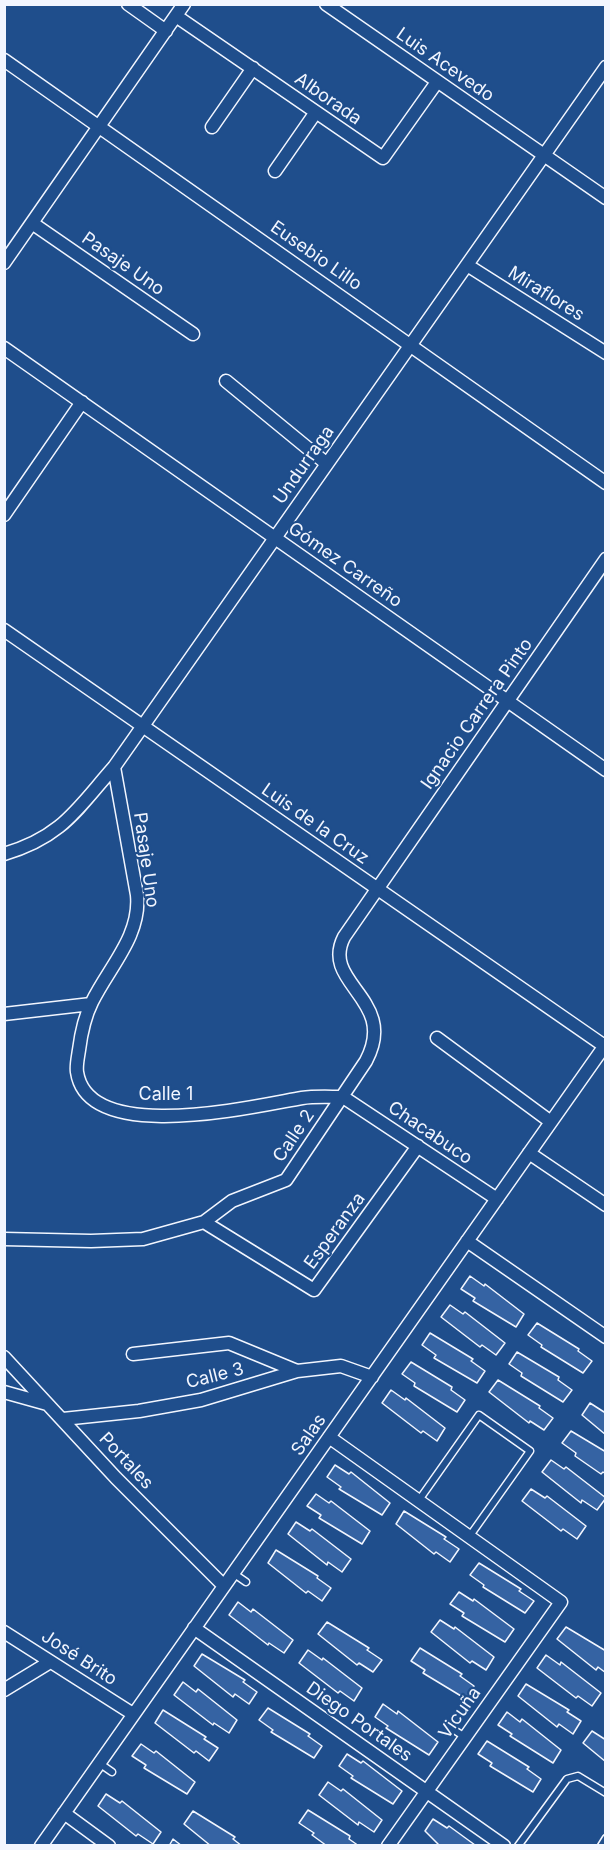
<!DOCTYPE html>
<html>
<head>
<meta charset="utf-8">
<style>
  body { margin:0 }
  #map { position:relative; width:610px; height:1850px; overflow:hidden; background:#1f4e8c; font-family:Inter,sans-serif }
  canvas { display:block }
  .frame { position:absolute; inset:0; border:6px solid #f2f6ff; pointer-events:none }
</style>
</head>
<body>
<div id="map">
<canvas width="610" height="1850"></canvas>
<div class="frame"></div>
</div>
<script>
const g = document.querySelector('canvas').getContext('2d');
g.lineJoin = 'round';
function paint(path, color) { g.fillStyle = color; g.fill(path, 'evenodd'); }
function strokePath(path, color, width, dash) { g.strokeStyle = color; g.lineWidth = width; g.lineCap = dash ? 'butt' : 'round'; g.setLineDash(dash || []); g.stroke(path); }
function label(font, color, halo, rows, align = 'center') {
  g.font = font + ' Inter,sans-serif'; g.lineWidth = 4.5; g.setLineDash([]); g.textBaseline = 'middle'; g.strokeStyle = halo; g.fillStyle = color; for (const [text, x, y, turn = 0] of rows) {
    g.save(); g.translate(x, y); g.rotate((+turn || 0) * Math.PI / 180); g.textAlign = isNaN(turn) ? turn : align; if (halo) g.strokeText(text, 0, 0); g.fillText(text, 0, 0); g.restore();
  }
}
const building = new Path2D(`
  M470,1276L484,1286L485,1284L524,1314L516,1327L473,1301L475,1298L461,1289Z
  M450,1305L463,1314L465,1312L505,1343L496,1355L482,1345L480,1347L441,1317Z
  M537,1323L579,1349L578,1351L592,1361L583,1373L541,1347L542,1345L528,1335Z
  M430,1333L473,1359L471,1361L485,1371L477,1383L434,1358L436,1355L422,1345Z
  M517,1352L559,1377L558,1380L572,1390L563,1402L521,1376L522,1373L509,1364Z
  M411,1362L452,1387L451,1390L465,1400L457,1412L414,1386L415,1383L402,1374Z
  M498,1380L540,1406L539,1408L553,1418L544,1430L530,1421L529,1423L489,1392Z
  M391,1390L405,1400L406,1398L445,1428L437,1441L423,1431L421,1433L382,1403Z
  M590,1403L604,1412L606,1410V1435L582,1415Z
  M571,1431L606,1452V1474L603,1472L601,1474L575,1456L576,1453L562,1443Z
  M551,1460L564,1469L566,1467L606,1498L597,1510L582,1500L581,1503L542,1472Z
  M335,1465L349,1474L351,1472L390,1503L382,1515L339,1489L341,1487L327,1477Z
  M531,1489L545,1498L547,1496L586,1526L577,1539L563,1529L561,1531L522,1501Z
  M316,1494L329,1503L331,1501L370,1531L362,1544L319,1518L321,1515L307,1506Z
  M404,1511L446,1537L444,1539L459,1549L450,1562L436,1552L434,1554L396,1524Z
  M296,1522L310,1531L312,1529L351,1559L342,1572L328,1562L327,1565L288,1534Z
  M276,1550L318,1576L317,1578L331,1588L322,1601L308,1591L306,1593L268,1563Z
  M479,1563L521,1589L519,1591L534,1601L525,1613L483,1587L484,1585L470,1575Z
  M459,1592L473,1601L474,1599L514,1629L505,1642L462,1616L464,1613L450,1604Z
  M238,1602L251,1612L253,1609L293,1640L284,1653L269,1643L268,1645L229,1615Z
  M440,1620L454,1629L455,1627L494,1657L486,1670L472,1661L470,1663L431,1632Z
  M327,1622L369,1648L367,1650L382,1660L373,1672L359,1663L357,1665L318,1634Z
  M566,1627L606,1651V1673L598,1667L596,1670L557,1639Z
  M420,1648L462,1674L460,1676L474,1686L466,1699L423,1673L425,1670L411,1661Z
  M308,1650L322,1660L323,1658L362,1688L354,1701L340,1691L338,1693L299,1663Z
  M202,1654L245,1680L243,1682L257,1692L249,1704L235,1694L233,1697L194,1666Z
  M546,1655L560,1665L561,1662L601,1693L592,1706L578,1696L576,1698L537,1668Z
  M183,1682L196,1692L198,1689L237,1720L229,1733L214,1723L213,1725L174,1695Z
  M526,1684L569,1710L567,1712L581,1721L573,1734L559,1724L557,1727L518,1696Z
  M383,1704L397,1714L398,1711L438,1742L429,1755L386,1728L388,1726L375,1717Z
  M268,1708L310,1734L308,1736L322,1746L314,1758L271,1732L273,1730L259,1720Z
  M163,1710L206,1737L204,1739L218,1748L209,1761L196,1751L194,1753L155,1723Z
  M507,1712L520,1722L522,1719L561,1750L553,1763L510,1736L512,1734L498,1725Z
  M592,1731L606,1740V1762L583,1743Z
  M487,1741L529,1767L527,1769L541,1779L533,1792L490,1766L492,1763L478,1754Z
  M141,1744L154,1753L156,1751L195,1782L187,1794L144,1768L146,1765L132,1756Z
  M347,1754L361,1763L363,1761L402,1791L393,1804L351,1778L353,1776L339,1766Z
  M328,1782L341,1791L343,1789L382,1820L374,1832L359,1822L358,1825L319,1795Z
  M106,1794L120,1803L122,1801L161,1832L153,1844L138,1834L136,1836L98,1806Z
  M308,1810L350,1836L349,1839L359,1846H327L312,1835L314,1833L299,1823Z
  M193,1811L235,1837L233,1839L242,1846H211L184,1824Z
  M433,1819L447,1828L449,1826L475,1845L440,1846L425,1831Z
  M173,1839L182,1846H169Z`);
const service = new Path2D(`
  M419,1500L479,1415L530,1451L469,1537
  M233,1573L246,1582
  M451,1728L465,1737
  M99,1763L112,1772
  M518,1846L567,1779L578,1776L606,1793
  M601,1846L606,1838`);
const minor = new Path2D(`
  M128,4L166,31
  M326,4L606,198
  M176,16L383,158L437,82
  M4,60L606,483
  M212,127L253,68
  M275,171L316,112
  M32,223L193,334
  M4,263L184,4
  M467,265L606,353
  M4,348L606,770
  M226,381L327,464
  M4,515L82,402
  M4,630L606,1047
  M114,767L137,895C141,936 109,967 92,1002C85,1016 81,1034 79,1050C78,1057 76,1065 77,1072C88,1146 255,1106 302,1098C315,1096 329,1097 343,1097
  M4,854C62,837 77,809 114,767L606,67
  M4,1014L91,1004
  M437,1038L551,1122
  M343,1097L497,1199
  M529,1153L606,1205
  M204,1222L314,1290L418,1146
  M4,1239L91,1241L143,1239L204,1222L232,1201L286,1180L366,1061C399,999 320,984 344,937L606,559
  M467,1241L606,1337
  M133,1354L229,1343L297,1371
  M4,1357L116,1478L224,1586
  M4,1392L47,1404
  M63,1419L139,1411L201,1400L297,1371L341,1366L372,1377
  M329,1437L561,1602L388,1846
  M194,1628L504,1846
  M4,1632L133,1714
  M4,1690L50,1662
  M64,1813L109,1846
  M41,1846L606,1044`);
const streetNames = [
  ["Luis Acevedo",445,65,35],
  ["Alborada",328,99,35],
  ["Eusebio Lillo",316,256,35],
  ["Pasaje Uno",123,264,35],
  ["Miraflores",546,294,32],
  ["Undurraga",304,465,-55],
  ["Gómez Carreño",345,565,35],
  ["Ignacio Carrera Pinto",477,714,-55],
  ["Luis de la Cruz",315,824,35],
  ["Pasaje Uno",146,860,82],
  ["Calle 1",166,1095],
  ["Chacabuco",430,1133,34],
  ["Calle 2",294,1136,-56],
  ["Esperanza",335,1231,-54],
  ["Calle 3",215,1376,-14],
  ["Salas",309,1435,-55],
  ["Portales",126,1461,47],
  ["José Brito",79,1658,33],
  ["Vicuña",460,1713,-55],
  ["Diego Portales",359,1722,35]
];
paint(building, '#3563a3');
strokePath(building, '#f2f6ff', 1.5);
strokePath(service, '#f2f6ff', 9);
strokePath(minor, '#f2f6ff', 15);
strokePath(service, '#1f4e8c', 6);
strokePath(minor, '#1f4e8c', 12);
label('18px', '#f2f6ff', '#1f4e8c', streetNames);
</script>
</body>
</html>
